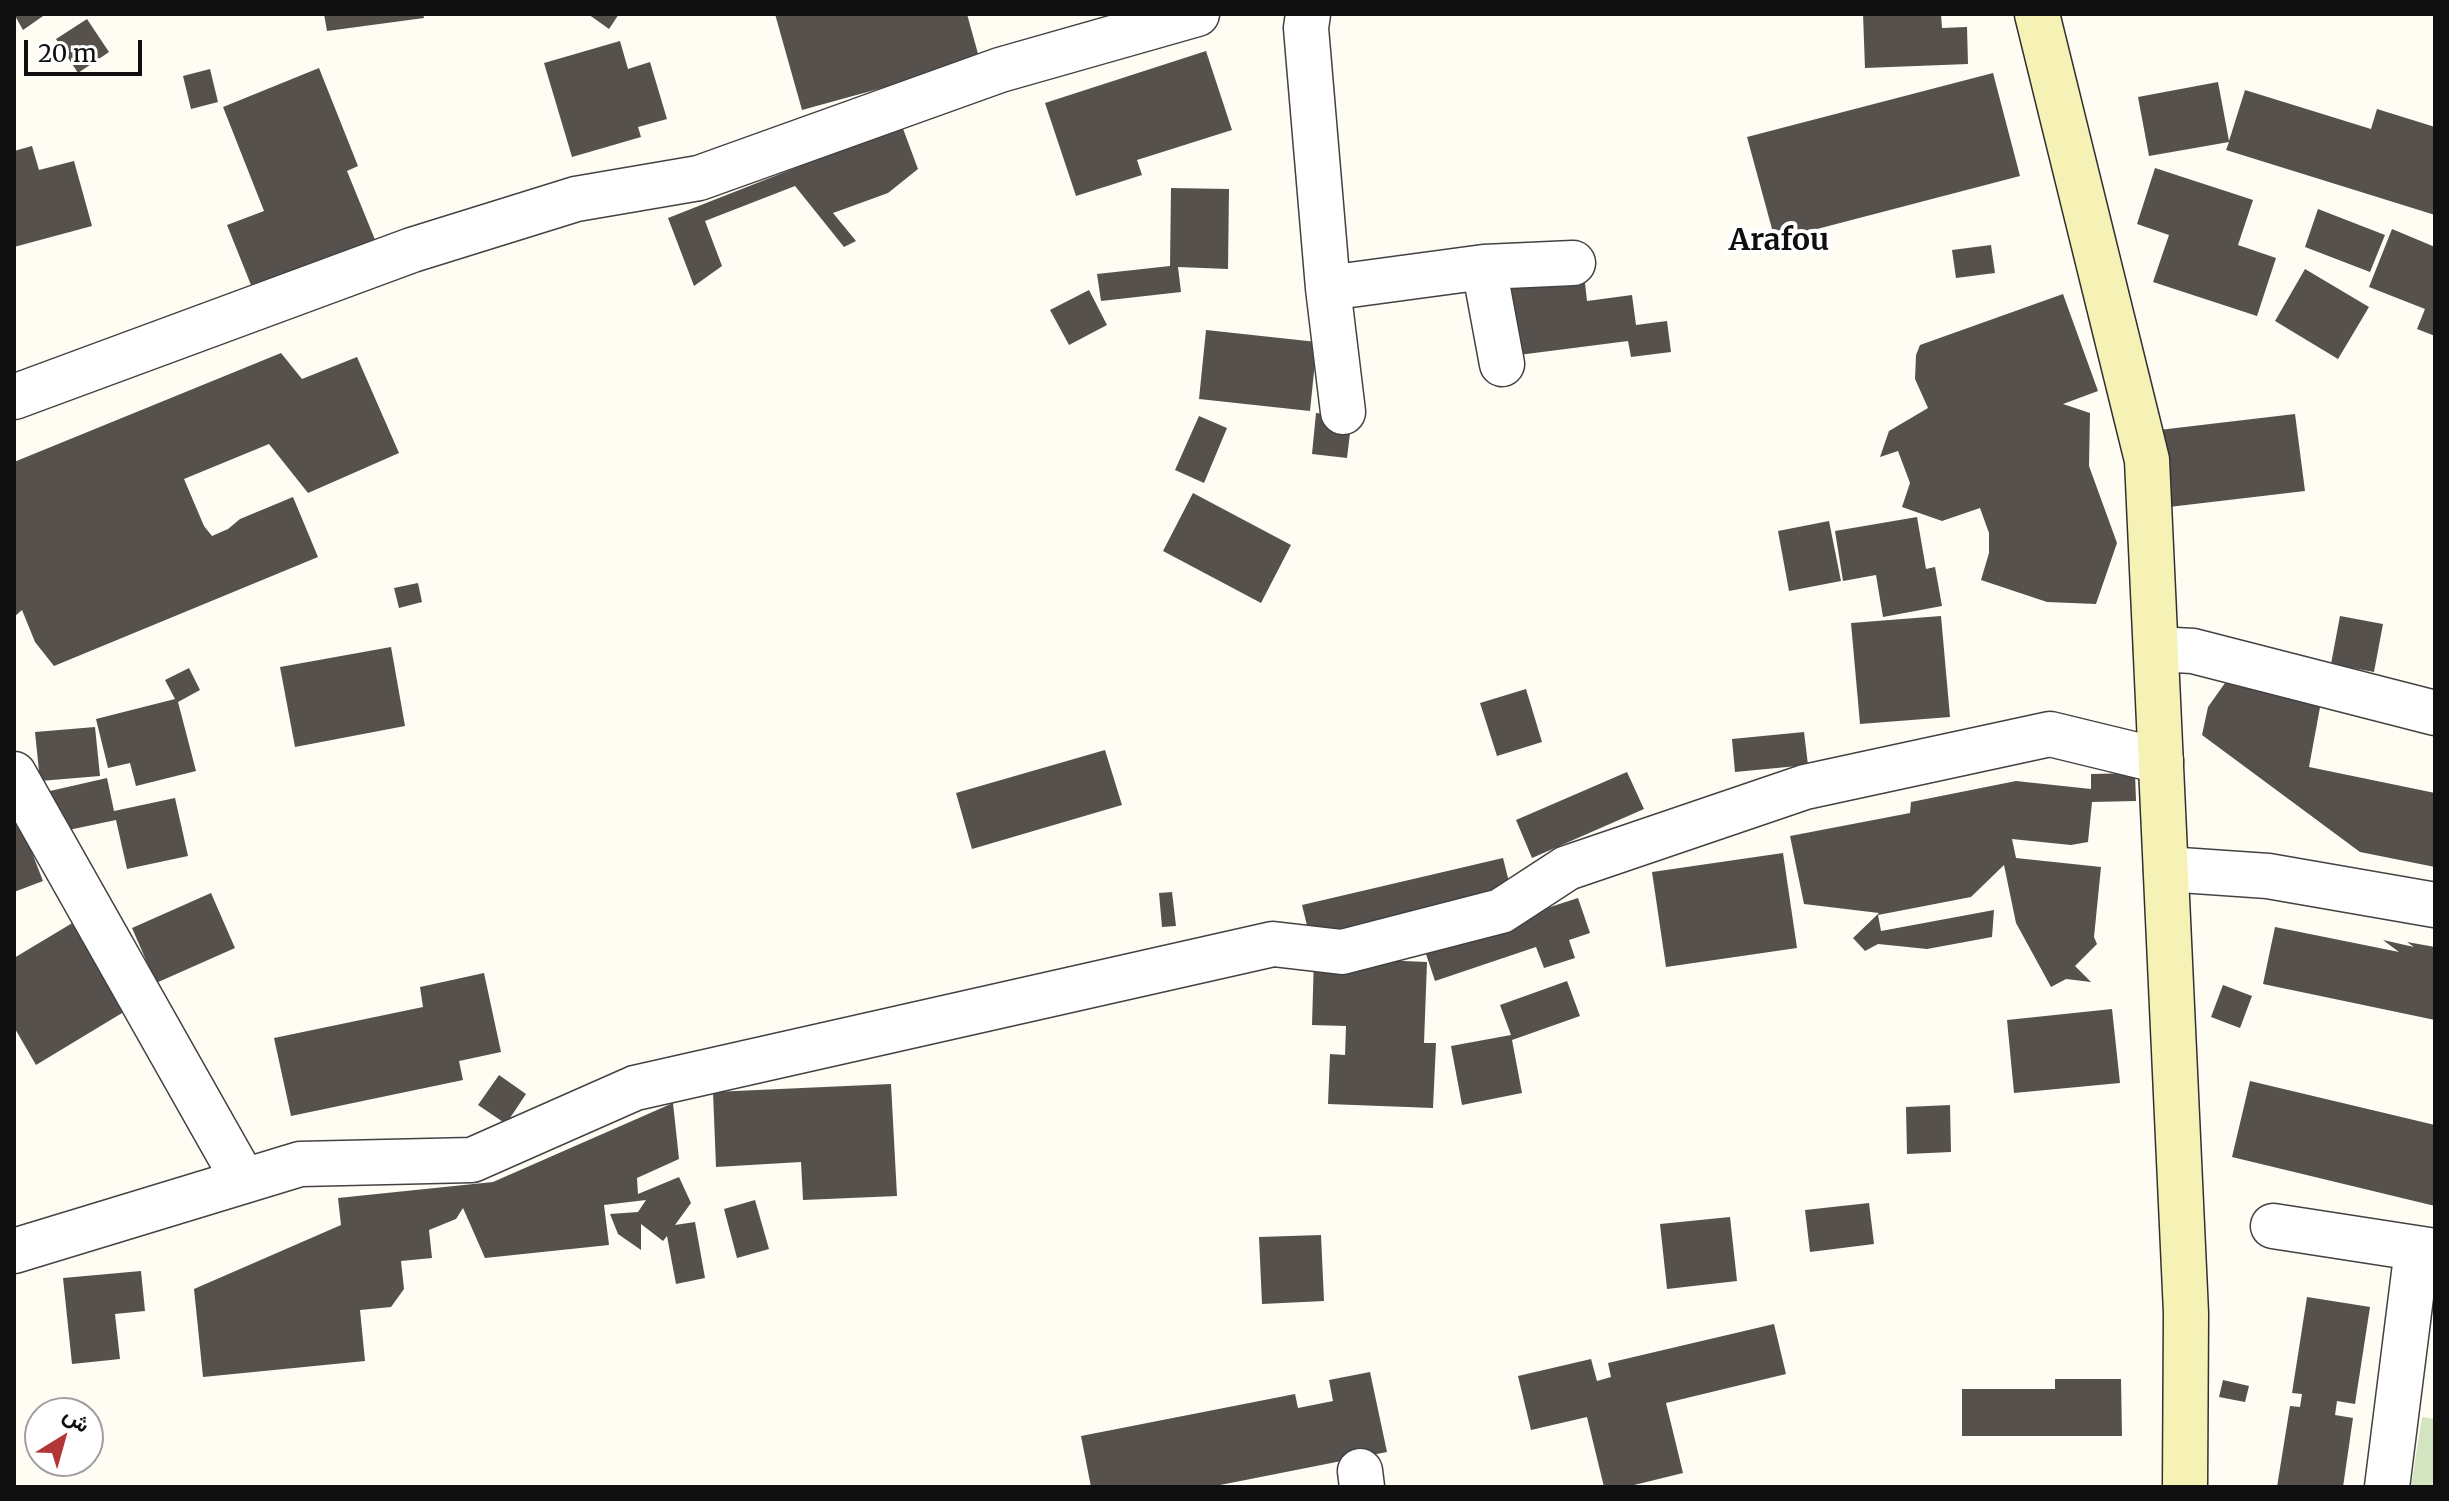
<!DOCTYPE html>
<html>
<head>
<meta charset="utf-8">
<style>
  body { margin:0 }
  #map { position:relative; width:2449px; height:1501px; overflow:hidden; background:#fefcf3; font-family:Merriweather,Vazirmatn,serif }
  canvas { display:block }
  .frame { position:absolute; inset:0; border:16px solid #0f0f0f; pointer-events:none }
  .north { position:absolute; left:24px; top:1397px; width:80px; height:80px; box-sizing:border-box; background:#fff; border:2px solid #9f9f9f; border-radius:50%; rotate:37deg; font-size:22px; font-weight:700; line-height:32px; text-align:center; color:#0f0f0f }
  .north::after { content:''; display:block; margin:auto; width:28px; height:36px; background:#b13637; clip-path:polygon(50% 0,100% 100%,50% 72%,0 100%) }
  .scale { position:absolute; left:24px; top:40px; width:118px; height:36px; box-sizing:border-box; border:4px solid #0f0f0f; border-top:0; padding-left:10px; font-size:24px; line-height:28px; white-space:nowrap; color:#0f0f0f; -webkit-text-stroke:6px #fff; paint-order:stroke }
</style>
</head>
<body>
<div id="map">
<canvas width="2449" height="1501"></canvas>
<div class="frame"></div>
<div class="north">ش</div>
<div class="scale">20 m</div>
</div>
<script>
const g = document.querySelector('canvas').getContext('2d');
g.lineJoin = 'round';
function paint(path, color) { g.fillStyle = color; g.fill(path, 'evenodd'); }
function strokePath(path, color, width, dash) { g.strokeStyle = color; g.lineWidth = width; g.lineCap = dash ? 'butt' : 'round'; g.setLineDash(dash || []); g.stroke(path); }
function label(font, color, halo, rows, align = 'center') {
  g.font = font + ' Merriweather,serif'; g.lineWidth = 8; g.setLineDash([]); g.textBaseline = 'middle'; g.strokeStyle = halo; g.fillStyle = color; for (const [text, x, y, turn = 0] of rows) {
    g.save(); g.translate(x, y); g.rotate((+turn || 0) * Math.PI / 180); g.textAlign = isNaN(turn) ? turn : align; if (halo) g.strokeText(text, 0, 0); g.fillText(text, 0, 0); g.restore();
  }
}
const green = new Path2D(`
  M2422,1417L2435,1419V1487H2411Z`);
const building = new Path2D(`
  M14,14H46L23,30Z
  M324,14H423L424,18L327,31Z
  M588,14H619L609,29Z
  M775,14H967L980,61L802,110Z
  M1863,14H1941L1942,28L1967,27L1968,64L1865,68Z
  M87,19L109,52L78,73L56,39Z
  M620,41L628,69L650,62L667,119L638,127L641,137L572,157L544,63Z
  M1206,51L1232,130L1137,160L1142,175L1076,196L1045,103Z
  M319,68L358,166L347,171L380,252L257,300L227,225L264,211L223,107Z
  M210,69L218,102L191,109L183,76Z
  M1993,73L2020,176L1775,240L1747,137Z
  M2218,82L2229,141L2245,90L2371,129L2377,109L2435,127V215L2226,150L2229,142L2149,156L2138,97Z
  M902,126L918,169L888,193L833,213L856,241L844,247L795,186L705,221L722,266L694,286L668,218Z
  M32,146L39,170L74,161L92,226L14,247V151Z
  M2155,168L2253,200L2238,245L2276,258L2257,316L2153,282L2169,235L2137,224Z
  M1171,188L1229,189L1228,269L1178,267L1181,292L1101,301L1097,274L1170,266Z
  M2318,209L2385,235L2370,272L2305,247Z
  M2392,229L2435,247V336L2417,329L2425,309L2369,287Z
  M1991,245L1995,273L1956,278L1952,250Z
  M2305,269L2369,307L2338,359L2275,321Z
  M1584,274L1587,301L1632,295L1636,325L1667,321L1671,352L1631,357L1628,341L1503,357L1494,286Z
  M1089,290L1107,325L1069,345L1050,310Z
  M2063,294L2098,391L2063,404L2090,413L2089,466L2117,543L2096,604L2047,602L1981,580L1989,553V533L1980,508L1942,521L1902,507L1910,483L1898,451L1880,457L1889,431L1928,408L1915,379L1916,355L1920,345Z
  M1206,330L1317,342L1310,411L1199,399Z
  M281,353L302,379L357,357L399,453L308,493L269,444L184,479L204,526L212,536L228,529L240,519L293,497L318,557L54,666L35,642L22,610L14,617V462Z
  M1316,413L1352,417L1347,458L1312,454Z
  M2295,414L2305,491L2169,507L2159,430Z
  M1199,416L1227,428L1204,483L1175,470Z
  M1193,493L1291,545L1261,603L1163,551Z
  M1917,517L1926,569L1935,567L1942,606L1883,617L1876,575L1843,581L1835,531Z
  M1829,521L1841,581L1789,591L1778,531Z
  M418,583L422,602L399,608L394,588Z
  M1941,616L1950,717L1860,724L1851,623Z
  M2340,616L2383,624L2374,672L2331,664Z
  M391,647L405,726L295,747L280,667Z
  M189,668L200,690L178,702L196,771L136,786L130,763L108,768L96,719L175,699L165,680Z
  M2225,683L2321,702L2309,767L2435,793V867L2360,852L2202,735L2208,707Z
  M1526,689L1542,742L1497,756L1480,703Z
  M95,727L100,776L40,781L35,732Z
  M1804,732L1808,765L1735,772L1732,739Z
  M1105,750L1122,805L972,849L956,793Z
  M1627,772L1644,809L1532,858L1516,820Z
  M2135,773L2136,801L2092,802L2088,842L2071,845L2012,839L2016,858L2101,867L2094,937L2097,944L2075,966L2091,982L2066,979L2051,987L2016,923L2004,865L1971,897L1878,915L1881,931L1994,910L1992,937L1927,949L1878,944L1865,951L1853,938L1879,913L1804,904L1790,836L1910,813L1911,802L2016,781L2091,789V774Z
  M107,778L114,811L175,798L188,856L127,869L116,820L59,832L50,791Z
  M21,824L43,881L14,892V827Z
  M1783,853L1797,948L1666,967L1652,872Z
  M1503,858L1513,898L1312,946L1302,905Z
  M1172,892L1176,926L1162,927L1159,893Z
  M211,893L235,948L156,983L132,928Z
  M1578,898L1590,933L1569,940L1575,958L1544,968L1536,947L1435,981L1424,948Z
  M79,919L132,1007L36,1065L14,1027V958Z
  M2275,927L2399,952L2383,940L2414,947L2407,942L2435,947V1020L2263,984Z
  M1314,957L1427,962L1424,1043H1436L1433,1108L1328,1104L1330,1054L1345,1055L1346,1026L1312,1025Z
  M484,973L501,1052L459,1061L463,1080L291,1116L274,1038L423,1007L420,987Z
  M1567,981L1580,1016L1512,1040L1522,1093L1462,1105L1451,1046L1511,1035L1500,1005Z
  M2223,985L2252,996L2240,1028L2211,1017Z
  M2112,1009L2120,1083L2014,1093L2007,1020Z
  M499,1075L526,1094L506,1124L478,1105Z
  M2250,1081L2435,1125V1206L2232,1157Z
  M891,1084L897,1196L803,1200L801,1162L716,1167L713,1092Z
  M673,1103L679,1159L637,1178L638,1194L679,1177L691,1203L675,1225L695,1222L705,1278L676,1284L667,1236L663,1241L641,1224V1250L618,1234L610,1214L638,1212L646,1200L604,1205L609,1245L485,1258L463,1208L456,1219L429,1230L432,1258L401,1261L404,1289L391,1307L360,1310L365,1361L203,1377L194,1289L341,1225L338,1198L493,1182Z
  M1950,1105L1951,1152L1907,1154L1906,1107Z
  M755,1200L769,1249L737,1258L724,1209Z
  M1869,1203L1874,1244L1810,1252L1805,1210Z
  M1730,1217L1737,1281L1667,1289L1660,1224Z
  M1321,1235L1324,1301L1262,1304L1259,1237Z
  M141,1271L145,1311L115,1314L120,1359L72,1364L63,1278Z
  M2307,1297L2370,1307L2355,1404L2337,1401L2335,1415L2353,1418L2343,1487H2277L2290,1406L2300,1407L2302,1394L2292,1393Z
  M1774,1324L1786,1374L1666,1403L1683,1473L1626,1487H1604L1587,1417L1531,1430L1518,1376L1591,1359L1597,1381L1611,1377L1608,1363Z
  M1370,1372L1387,1452L1210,1487H1091L1081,1436L1295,1394L1298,1408L1333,1401L1329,1380Z
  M2055,1379H2121L2122,1436H1962V1389H2055Z
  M2223,1380L2249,1386L2245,1402L2219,1397Z`);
const street = new Path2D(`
  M1308,14L1306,28L1328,288L1343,412
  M1484,267L1502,364
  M1328,288L1484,267L1573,263
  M14,397L412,250L576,199L699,178L1000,70L1197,14
  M2156,649L2193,651L2435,713
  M14,774L244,1181
  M2166,869L2268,876L2435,905
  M2273,1226L2435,1251
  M14,1251L300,1164L472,1160L635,1088L1273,944L1342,952L1501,911L1567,868L1805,787L2050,734L2161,761
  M1360,1471L1362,1487
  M2387,1487L2417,1249`);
const secondary = new Path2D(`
  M2037,14L2147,460L2186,1313L2185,1487`);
const districtNames = [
  ["Arafou",1779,242]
];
paint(green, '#d2e5c0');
paint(building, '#57514d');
strokePath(street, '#424242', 47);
strokePath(secondary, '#313131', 47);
strokePath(street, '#fff', 44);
strokePath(secondary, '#f6f2b6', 44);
label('bold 30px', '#0f0f0f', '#fff', districtNames);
</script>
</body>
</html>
